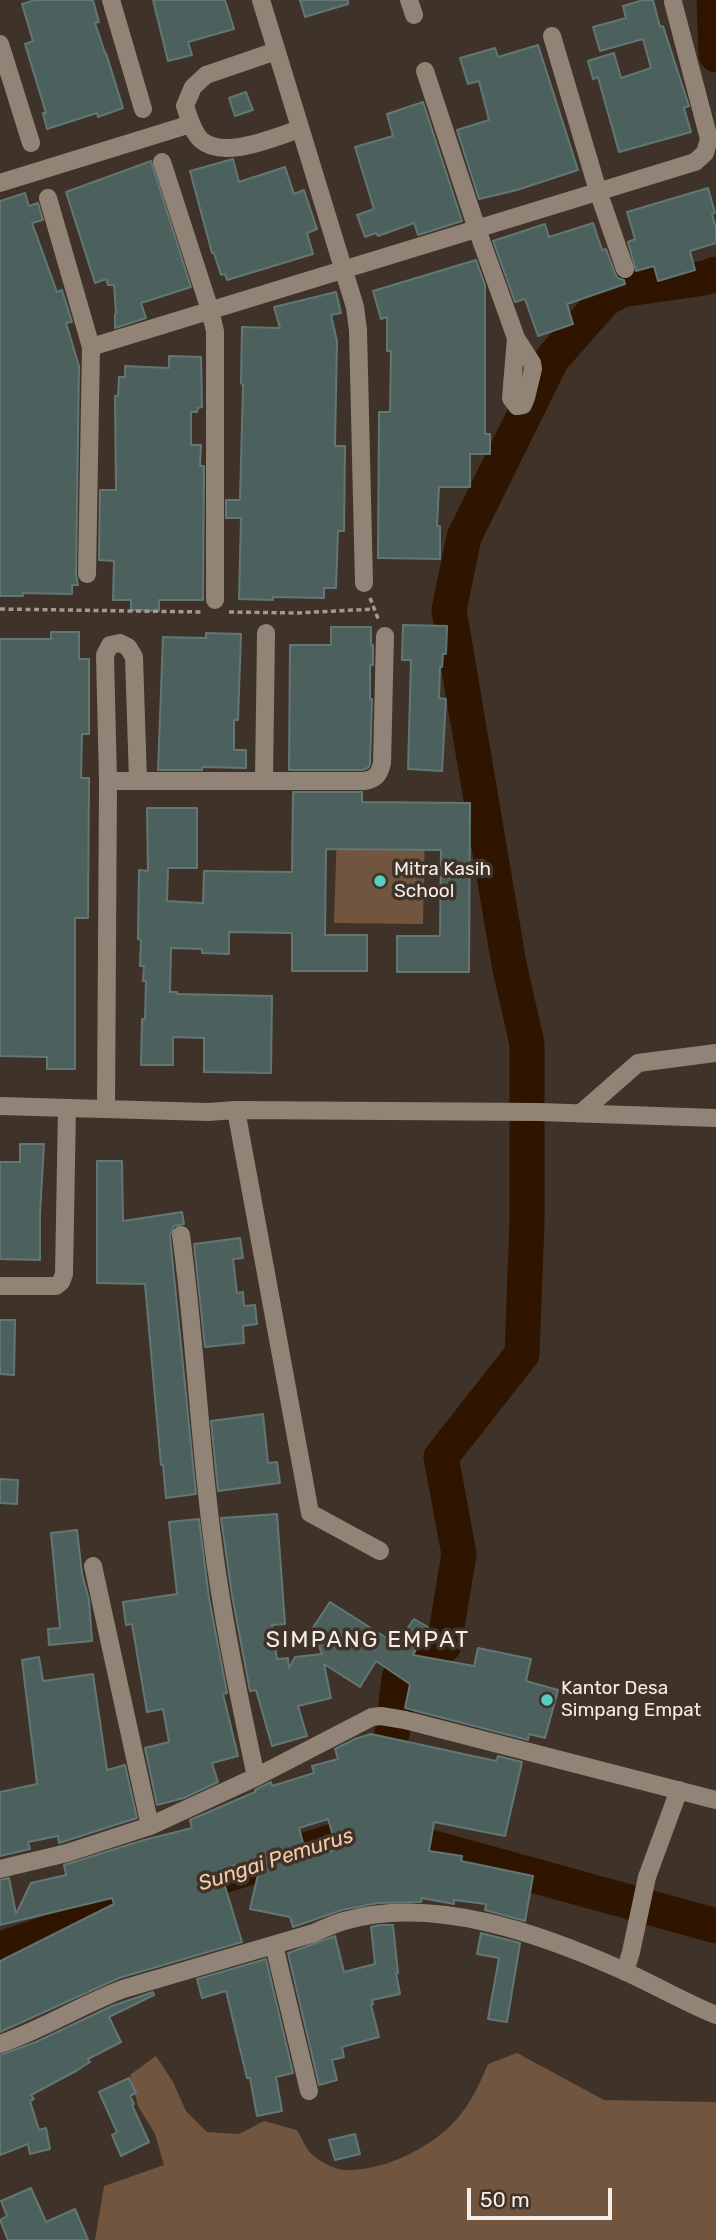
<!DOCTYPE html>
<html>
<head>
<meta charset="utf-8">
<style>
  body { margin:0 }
  #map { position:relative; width:716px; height:2240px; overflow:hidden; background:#3f3228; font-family:Rubik,sans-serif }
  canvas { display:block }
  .scale { position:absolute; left:467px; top:2188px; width:145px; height:32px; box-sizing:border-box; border:4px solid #f5ede6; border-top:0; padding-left:9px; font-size:21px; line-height:24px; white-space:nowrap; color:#f5ede6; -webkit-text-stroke:5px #3f3228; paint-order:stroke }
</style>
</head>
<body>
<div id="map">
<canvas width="716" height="2240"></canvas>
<div class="scale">50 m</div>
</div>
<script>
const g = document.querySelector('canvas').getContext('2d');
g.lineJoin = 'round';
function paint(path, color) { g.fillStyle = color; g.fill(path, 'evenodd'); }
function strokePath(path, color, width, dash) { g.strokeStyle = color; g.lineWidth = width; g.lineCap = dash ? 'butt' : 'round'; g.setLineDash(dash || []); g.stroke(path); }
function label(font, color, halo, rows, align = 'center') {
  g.font = font + ' Rubik,sans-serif'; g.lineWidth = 7; g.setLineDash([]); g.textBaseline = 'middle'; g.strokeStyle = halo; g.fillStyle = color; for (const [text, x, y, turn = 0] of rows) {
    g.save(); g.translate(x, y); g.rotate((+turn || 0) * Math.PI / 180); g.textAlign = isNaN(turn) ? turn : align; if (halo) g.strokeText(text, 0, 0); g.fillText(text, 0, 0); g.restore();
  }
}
const green = new Path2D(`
  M337,830L425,832L423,924L334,923Z
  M517,2053L604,2100L716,2102V2240H95L104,2186L164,2165L155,2134L138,2106L130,2075L156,2056L173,2082L186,2111L207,2132L239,2134L264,2121L297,2130C302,2138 307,2152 315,2157C321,2162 337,2170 344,2170C382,2172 431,2148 456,2120C471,2103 479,2085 488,2064Z`);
const river = new Path2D(`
  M714,0L716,55
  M377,1783L393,1730L399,1678L444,1645L459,1554L441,1457L522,1354L527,1222V1044L509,964L449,610L464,537L552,359L604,300L621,290L704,278L716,274
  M178,1890L369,1830L716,1926
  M0,1949L125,1907`);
const building = new Path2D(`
  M35,0H93L99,22L95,23L105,53H106L123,108L98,117L97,113L47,129L43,113H46L25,44L33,41L22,4Z
  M153,0H225L234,29L188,42L192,55L168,61Z
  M300,0H348V4L305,17Z
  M643,0H653L660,27L663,26L689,106L684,108L691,132L619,152L598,77L593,79L588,61L614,53L621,78L651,68L643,39L600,51L593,27L626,18L623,6Z
  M538,45L578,170L517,190L479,199L457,130L489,120L479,81L468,84L460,58L495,48L498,57Z
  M246,92L253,110L235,116L229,98Z
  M423,102L462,221L418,235L414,223L378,236L376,233L365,237L357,215L374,209L355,147L393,136L387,114Z
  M233,159L239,182L285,167L294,194L304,190L317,229L307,233L313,254L227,280L225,274L221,275L214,253H212L190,171Z
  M151,161L191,287L141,303L146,318L115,328V314L116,313L114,285H108L106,279L95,283L66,192Z
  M708,188L715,213L712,214L716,228V243L690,251L695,270L658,281L654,266L636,271L628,242L635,239L627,212Z
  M25,193L29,206L38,203L43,220L32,223L57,292L62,290L72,322L66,323L79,366L76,574L78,585H72V594L23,593V596H0V201Z
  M593,223L602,250L606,249L615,273L618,278L624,280L625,284L567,304L573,324L538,336L525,299L515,302L493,241L545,224L549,237Z
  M476,260L485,285V434H490V454H470V487H439L437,526H440V559L378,558L379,412H390L391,351H387V317L381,319L373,291Z
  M336,292L341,313L331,315L337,341L335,446H345L344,531H338L336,588H324V598L273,597V600L239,599L241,518H226V500H240L243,385L241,383L242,327L280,328L274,307Z
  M169,356L201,357L202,407L198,408L197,412H191V445H201L200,466H204L203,600H159V611L131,610V600H113L114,561L99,560L100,490H116L115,396H118L119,377H125V366L169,368Z
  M403,625L447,626L446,654H443L442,667H440L439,698L446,699L442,771L408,769L411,660H402Z
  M331,627H371V645H373V665H370V699H372L370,764L368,768L362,770H289L290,645H331Z
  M51,632H79V659H89V734H82L81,778H89L88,918H75V1069H47V1057L0,1056V639H51Z
  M206,633L241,634L238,720H234V750H246V768L202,767V770H158L163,637L206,638Z
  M293,792H362V802L470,803L469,972H397V936H440L441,850L326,849L325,935H367V971H292V933L229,932V954L202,953V949L171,948L170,992H177V994L272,996L271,1073L204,1072V1038L173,1037V1065H141L142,1019H145L146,981H143L144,966H140L141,940L138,939L139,870L148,871L147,808H197V868H168L167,901L203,903L204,871L292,872Z
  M20,1144H44L40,1214V1260L0,1259V1162H20Z
  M97,1161H122L123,1221L182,1212L184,1224L174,1226L170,1236L196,1494L166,1498L163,1465H161L145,1284L97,1283Z
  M240,1238L243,1258L233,1259L237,1293L243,1292L244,1306L255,1305L257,1324L243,1326L244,1343L205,1347L194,1244Z
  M0,1320H15L14,1375L0,1374Z
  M263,1414L268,1463L277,1462L280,1483L218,1491L211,1421Z
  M0,1479L18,1480L17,1504L0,1503Z
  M277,1514L285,1624L272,1625L277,1659L288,1658L289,1668L295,1657L322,1654L312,1629L330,1602L396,1644L414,1619L428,1627L413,1655L474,1666L478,1648L531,1659L526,1681L558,1690L545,1738L529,1734L528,1740L405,1708L410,1684L376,1661L360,1687L324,1664L331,1698L298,1706L307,1736L272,1746L256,1690L250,1691L232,1595L221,1518Z
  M199,1519L209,1598L227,1693L223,1694L238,1756L212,1763L218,1782L184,1798L157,1805L145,1748L169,1742L163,1709L147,1712L132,1624L126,1625L123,1602L177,1594L169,1522Z
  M77,1530L82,1574L89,1600L92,1641L49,1645L48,1629L60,1628L51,1533Z
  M39,1657L43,1681L93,1674L107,1770L125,1765L137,1818L59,1843L58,1836L28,1842L30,1849L0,1856V1792L37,1784L22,1660Z
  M371,1734L496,1761L498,1756L522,1762L505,1836L434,1822L429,1851L462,1856L461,1861L533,1876L525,1921L485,1910L486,1904L454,1900V1904L422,1898L421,1902L378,1903L342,1910L293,1927L290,1917L250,1909L262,1857L220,1870L242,1942L119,1978L0,2032V1961L114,1904L112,1898L0,1925V1880L9,1878L16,1914L31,1883L66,1875L64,1865L144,1840L192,1828L190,1820L255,1792V1790L271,1782L272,1786L314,1773L312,1766L338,1759L335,1749L355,1739ZM328,1819L337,1849L307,1858L299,1828Z
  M380,1925H393L398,1973H396L400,1994L372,2000L373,2004L371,2005L379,2037L342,2047L344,2057L332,2060L337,2080L319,2085L288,1953L335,1936L344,1972L375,1964L371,1927Z
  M481,1933L520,1943L507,2022L488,2019L499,1958L477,1954Z
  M266,1959L293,2073L276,2077L282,2111L257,2116L250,2078H247L226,1991L202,1998L197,1979Z
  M153,1992L154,1995L109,2017L121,2042L88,2059L90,2062L76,2071L31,2095L34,2099L30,2101L39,2130L46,2128L50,2149L30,2154L28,2144L0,2155V2055L36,2042L112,2006Z
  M129,2078L136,2093L130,2096L134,2104L132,2105L149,2142L121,2156L112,2135L117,2132L99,2092Z
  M355,2134L360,2154L335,2160L329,2140Z
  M31,2188L46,2222L75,2209L88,2240H8L0,2220L7,2216L1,2201Z`);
const path = new Path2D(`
  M370,598L379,621
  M0,609L201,612
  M229,612L297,613L374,609`);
const minor = new Path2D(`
  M111,0L143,109
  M261,0L355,307L358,330L364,583
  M409,0L414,15
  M552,36L598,191L625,269
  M0,44L31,143
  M276,51L206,75L193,87L185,106C189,117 192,131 201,140C224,160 274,137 300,129
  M425,71L477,229L516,338L532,363L533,369L526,398L523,405L517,406L511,398L516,338
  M162,162L210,310L215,331V600
  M0,183L191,124
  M48,198L91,347L87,574
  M91,347L695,162L705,153L709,139L673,2
  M108,781H364C376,779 379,775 382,763L385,636
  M264,781L266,633
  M0,1106L208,1112L236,1110L539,1112L716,1118
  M106,1109L108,781L105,655L110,645L120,643L128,647L134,657L138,780
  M236,1110L310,1513L380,1551
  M581,1113L638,1063L716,1053
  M181,1235C195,1336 199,1436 212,1536C222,1617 239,1697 256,1777
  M0,1286H56L61,1282L64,1274L67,1108
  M93,1566L150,1826
  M0,1869L67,1853L150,1826L256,1777L372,1717L381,1716L405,1720L716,1800
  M274,1945L309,2091
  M625,1972L631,1952L647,1877L679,1790
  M0,2044C43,2029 81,2005 123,1989L314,1933C323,1929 333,1924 344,1921C434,1895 542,1934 624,1971C655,1985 684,2002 716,2015`);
const markers = [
  [380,881,7,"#57cec2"],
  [547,1700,7,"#57cec2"]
];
const poiNames = [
  ["Mitra Kasih",394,870],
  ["School",394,892],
  ["Kantor Desa",561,1689],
  ["Simpang Empat",561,1711]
];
const waterNames = [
  ["Sungai Pemurus",276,1860,-18]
];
const quarterNames = [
  ["SIMPANG EMPAT",368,1640]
];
paint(green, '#71553e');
strokePath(river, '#2f1500', 35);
paint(building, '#4c615e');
strokePath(building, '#627774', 2);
strokePath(path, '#a39990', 3.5, [5, 3.5]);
strokePath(minor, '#928377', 18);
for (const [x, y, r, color] of markers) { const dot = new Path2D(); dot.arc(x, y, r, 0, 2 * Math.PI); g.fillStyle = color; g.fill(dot); strokePath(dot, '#3f3228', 2.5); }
label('19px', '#f5ede6', '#3f3228', poiNames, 'left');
label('italic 21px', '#f7cba8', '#3f3228', waterNames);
g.letterSpacing = '2px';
label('23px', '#f5ede6', '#3f3228', quarterNames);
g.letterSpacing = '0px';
</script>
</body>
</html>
